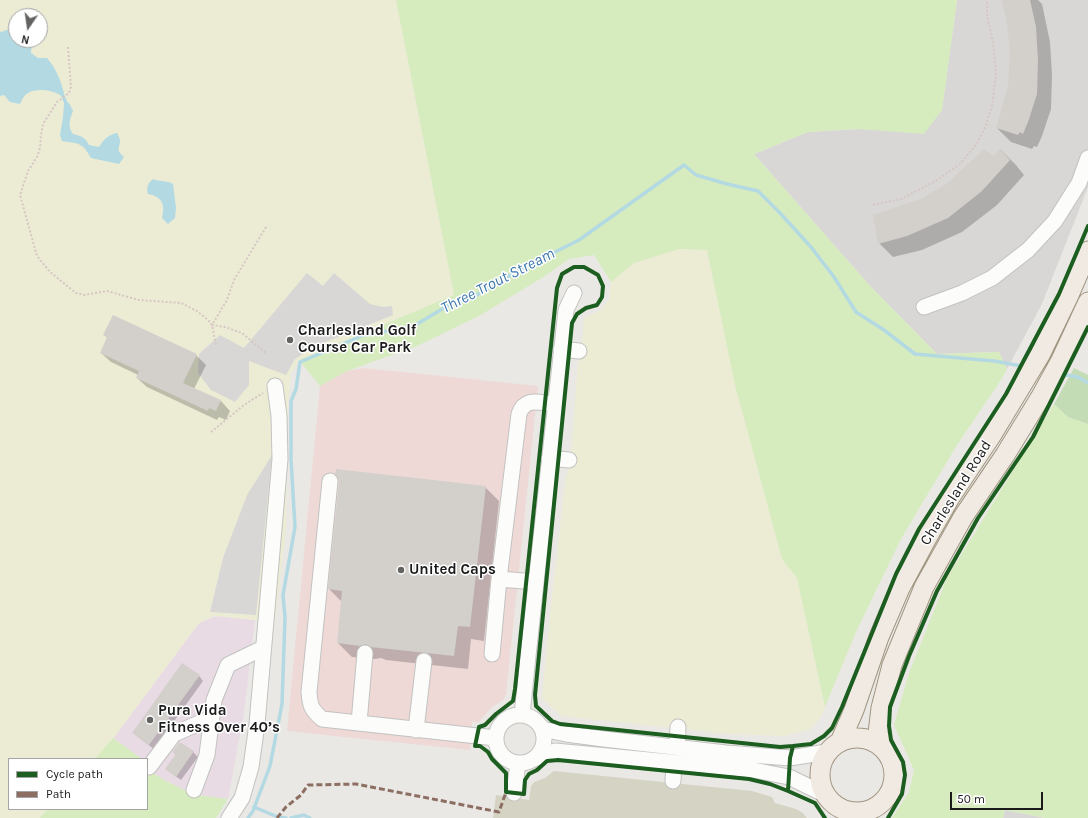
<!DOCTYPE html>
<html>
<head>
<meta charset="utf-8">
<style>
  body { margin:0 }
  #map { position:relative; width:1088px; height:818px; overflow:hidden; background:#eae8e4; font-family:Karla,sans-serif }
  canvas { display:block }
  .legend { position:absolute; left:8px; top:758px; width:140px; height:52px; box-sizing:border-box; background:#fff; border:1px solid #a4a4a4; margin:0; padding:5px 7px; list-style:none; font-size:12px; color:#1b1b1b }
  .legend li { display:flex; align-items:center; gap:8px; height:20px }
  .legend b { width:20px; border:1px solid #a4a4a4 }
  .north { position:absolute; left:8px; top:8px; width:40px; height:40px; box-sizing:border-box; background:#fff; border:1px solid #a4a4a4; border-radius:50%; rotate:193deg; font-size:11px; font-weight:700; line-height:16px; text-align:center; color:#1b1b1b }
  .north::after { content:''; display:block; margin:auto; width:14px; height:18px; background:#636361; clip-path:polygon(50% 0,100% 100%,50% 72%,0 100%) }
  .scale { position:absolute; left:950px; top:792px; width:93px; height:18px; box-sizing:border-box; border:2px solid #1b1b1b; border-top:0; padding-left:5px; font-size:12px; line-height:14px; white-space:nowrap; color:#1b1b1b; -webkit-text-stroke:3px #fff; paint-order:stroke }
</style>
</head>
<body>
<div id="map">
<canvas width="1088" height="818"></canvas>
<ul class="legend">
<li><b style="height:5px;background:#1b5e20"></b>Cycle path</li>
<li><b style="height:5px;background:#8d6e63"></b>Path</li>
</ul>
<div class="north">N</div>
<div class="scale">50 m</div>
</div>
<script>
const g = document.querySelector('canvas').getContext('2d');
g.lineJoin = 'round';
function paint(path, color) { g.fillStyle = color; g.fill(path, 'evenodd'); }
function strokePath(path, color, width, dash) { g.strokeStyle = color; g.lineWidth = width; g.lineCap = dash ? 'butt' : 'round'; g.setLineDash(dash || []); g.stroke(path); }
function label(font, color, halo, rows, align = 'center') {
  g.font = font + ' Karla,sans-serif'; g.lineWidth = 3; g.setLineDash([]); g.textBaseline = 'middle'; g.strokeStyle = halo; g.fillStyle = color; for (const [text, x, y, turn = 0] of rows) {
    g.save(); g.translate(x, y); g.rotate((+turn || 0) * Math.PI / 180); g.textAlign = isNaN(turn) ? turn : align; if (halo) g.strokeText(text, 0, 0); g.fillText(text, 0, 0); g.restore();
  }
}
const residential = new Path2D(`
  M957,0H1088V187L1042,304L1007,369L999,352L937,354L870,286L754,154L808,132L858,129L942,109Z
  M1005,810L1046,818H1003Z`);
const commercial = new Path2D(`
  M364,368L538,386L506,695L503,700L491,708L479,722H472L470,750L287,731L320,386L347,371Z`);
const industrial = new Path2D(`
  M217,616L255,620L244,713L228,799L195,795L166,781L148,770L147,759H142L113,738L199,623Z`);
const construction = new Path2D(`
  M554,771L752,791L772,797L775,803L796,809L803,813L807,818H493L496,795L529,800L531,786L534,782L545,778Z`);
const farmland = new Path2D(`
  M0,0H396L454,295L299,360L291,373L288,406L286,530L275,622L214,616L199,623L110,743L95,759H9V809H48L40,818H0ZM16,16H40V40H16Z
  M679,249L707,250L735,385L782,559L797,578L825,707L821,717L809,730L783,736L730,734L561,716L542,698L551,606L566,475L570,465L578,363L581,357L584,318L601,310L609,299L611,282L634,263Z`);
const grass = new Path2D(`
  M396,0H957L942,110L924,134L858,129L808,132L754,154L870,286L937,354L999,352L1007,369L1001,380L957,445L901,539L856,632L825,707L797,578L782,559L735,385L707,250L679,249L634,263L611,282L594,255L569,259L545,276L479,316L417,346L347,371L320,386L299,360L454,295Z
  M1054,404L1068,417L1088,424V818H1046L1005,810L1003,818H892L909,792L914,770L894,725L909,673L947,578Z
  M113,738L142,759H95Z
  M147,768L148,770L166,781L195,795L228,799L216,818H40L48,809H147Z`);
const forest = new Path2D(`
  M1074,368L1088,375V424L1068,417L1054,404Z`);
const parking = new Path2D(`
  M1048,0H1088V139L1081,163L1066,193L1041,228L996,268L949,292L905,305L897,267L919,260L947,248L975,232L1001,212L1022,189L1039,163L1050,129L1056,98L1058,65L1056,36Z
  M307,273L323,286L334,273L370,304L383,307L392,306L393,315L316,346L295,359L286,375L249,361V385L235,402L211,390L198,373L199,354L220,335L244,348Z
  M272,455L256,615L210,612L223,558L247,495Z`);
const water = new Path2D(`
  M15,27L16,40H30L32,42L31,53L38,58H47C57,70 60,79 64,93L60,95C51,90 37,88 28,93C24,95 22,100 20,104L10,102L4,95L0,96V31L1,32Z
  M64,103H69L73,111C70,119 67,126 73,134C81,136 85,137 89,145L99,147C104,139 108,135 117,133C118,134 120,139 120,140C120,149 115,149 124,157L119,164L91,158C82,142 80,144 62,141L60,135L63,117Z
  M153,179C161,182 166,180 173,184L176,208L175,218L168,224L162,218C165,205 163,197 148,194C146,187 148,183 153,179Z`);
const shadow = new Path2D(`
  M1003,0H1038L1042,4L1050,42L1052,75L1051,109L1042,136L1037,147L1034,146L1032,149L1011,142L997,128L1009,86L1011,50L1007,18Z
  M1001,150L1015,164L1024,175L997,205L962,232L922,250L893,257L879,243L924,199L994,157Z
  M105,335L196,355L206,365L194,389L221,401L230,411L226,420L219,417L217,420L147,387L137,378L138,375L111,362L101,353L108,339Z
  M485,487L499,501L484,641L471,639L468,669L386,660L381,658L375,659L352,657L338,643L342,602L329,589Z
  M199,676L203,681L154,749L138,737Z
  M173,751L193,752L198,757L181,780L166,769L176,755Z`);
const stream = new Path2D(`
  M62,94L66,103
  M1060,374L1078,377L1088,383
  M254,807L278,817L286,818
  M248,818L253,811L270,766L282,704L285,617L283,595L295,527L291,459V401L296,389L300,362L364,335L412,327L454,302L470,299L521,269L579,240L684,165L696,175L727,184L758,191L780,213L811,247L834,277L856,312L884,330L915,354L994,361L1027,367
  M291,818L304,815L310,818`);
const building = new Path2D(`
  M1002,0H1030L1036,27L1038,60L1037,94L1028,122L1023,134L1020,132L1018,135L996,128L1008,86L1010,50L1006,18Z
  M984,149L994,156L1000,149L1010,160L982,191L948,218L907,236L878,244L873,215L923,198L949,182Z
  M113,315L197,354L183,383L221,400L216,411L209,408L208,411L136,378L139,371L100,353L107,337L103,335Z
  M336,469L486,486L470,627L458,626L454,656L371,647L366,644L360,646L337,643L342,591L328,589L339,482L338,477L335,474Z
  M182,663L200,675L149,745L132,733Z
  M180,742L194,751L176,777L165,769L176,754L172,752Z`);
const path = new Path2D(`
  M68,47L71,87L69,93L57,102L43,124L41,135L40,148L37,157L28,171L20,195L37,256L50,272L76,293L84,295L107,291L139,300L181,303L197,311L208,320L212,325L216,345
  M873,205L901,199L934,182L960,164L976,145L985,128L992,106L996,74L993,41L987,17V2L988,0
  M266,227L234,280L227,300L212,325L225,327L242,333L267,354
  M211,432L244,405L263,393`);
const minor = new Path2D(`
  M924,307L962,293L992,278L1028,250L1055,221L1079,183L1088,158
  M561,349L579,351
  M549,458L569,460
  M330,481L309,692C310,706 311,709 322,719L496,738
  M499,579L536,582
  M492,654L499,579L519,414C525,396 540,403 555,404
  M496 739a24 24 0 1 1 48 0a24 24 0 1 1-48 0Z
  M522,715L528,656L566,310L574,293
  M359,723L365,653
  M542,729L566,734L604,739L726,753L790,758L827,752
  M416,730L424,661
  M677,747L678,727
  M534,759L555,751L753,770L789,777L826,795
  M149,767L174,734L211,718
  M673,781L674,763
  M194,790L207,755L214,700L228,665L263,648
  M514,793L518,763
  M229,818L242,798L251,767L257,724L280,459L279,416L275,386`);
const major = new Path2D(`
  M820 775a37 37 0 1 1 74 0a37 37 0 1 1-74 0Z
  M840,742L854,710L879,637L900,588L928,536L949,499L991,436L1040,355L1069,295L1088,251
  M884,749L878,733L881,708L892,665L924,587L963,517L1005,455L1040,398L1061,360L1088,302`);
const quiet = new Path2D(`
  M277,818L286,807L301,795L308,785L356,784L499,812L506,792`);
const cycleway = new Path2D(`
  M788,791L770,784L749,779L558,760L547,761L537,770L529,774L525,780L524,794L506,792V773L492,759L488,752L480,746H475L479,727L485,725L496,714L513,701L515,689L557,288L562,274L574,267H584L598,275L603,286L602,297L597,305L586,308L577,314L572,323L535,695L536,706L552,721L560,724L780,747L793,746
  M825,818L815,803L788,791L790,758L793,746L811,744L824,736L832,728L842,707L896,574L919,529L1006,394L1059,294L1088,226
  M888,818L902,794L905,775L903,762L891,740L889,726L890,707L909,656L937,591L978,518L1033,437L1088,327`);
const markers = [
  [290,340,4,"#636361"],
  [401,570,4,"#636361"],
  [150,720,4,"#636361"]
];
const poiNames = [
  ["Charlesland Golf",298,331],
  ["Course Car Park",298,348],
  ["United Caps",409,570],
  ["Pura Vida",158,711],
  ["Fitness Over 40’s",158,728]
];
const streetNames = [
  ["Charlesland Road",956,493,-58]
];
const waterNames = [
  ["Three Trout Stream",498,281,-27]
];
paint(residential, '#d9d7d5');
paint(commercial, '#eed9d7');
paint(industrial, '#e9dbe4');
paint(construction, '#d5d4c4');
paint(farmland, '#ececd5');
paint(grass, '#d7ecbe');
paint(forest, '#c4dcb6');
paint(parking, '#d8d7d6');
paint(water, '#b3d9e2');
paint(shadow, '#0003');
strokePath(stream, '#b3d9e2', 3.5);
paint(building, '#d3d0cc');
strokePath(minor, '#c2c2c0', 17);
strokePath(major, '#a09581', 21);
strokePath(path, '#d6c6c3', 2, [2, 2]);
strokePath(minor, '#fcfcfb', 15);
strokePath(major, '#f0eae2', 19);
strokePath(quiet, '#8d6e63', 3, [6, 3]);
strokePath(cycleway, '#1b5e20', 4);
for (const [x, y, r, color] of markers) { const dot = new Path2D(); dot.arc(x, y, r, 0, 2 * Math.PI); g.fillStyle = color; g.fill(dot); strokePath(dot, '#fff', 1.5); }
label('bold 15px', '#1b1b1b', '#fff', poiNames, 'left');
label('15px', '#1b1b1b', '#fff', streetNames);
label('italic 16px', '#3d77ac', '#fff', waterNames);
</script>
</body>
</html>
